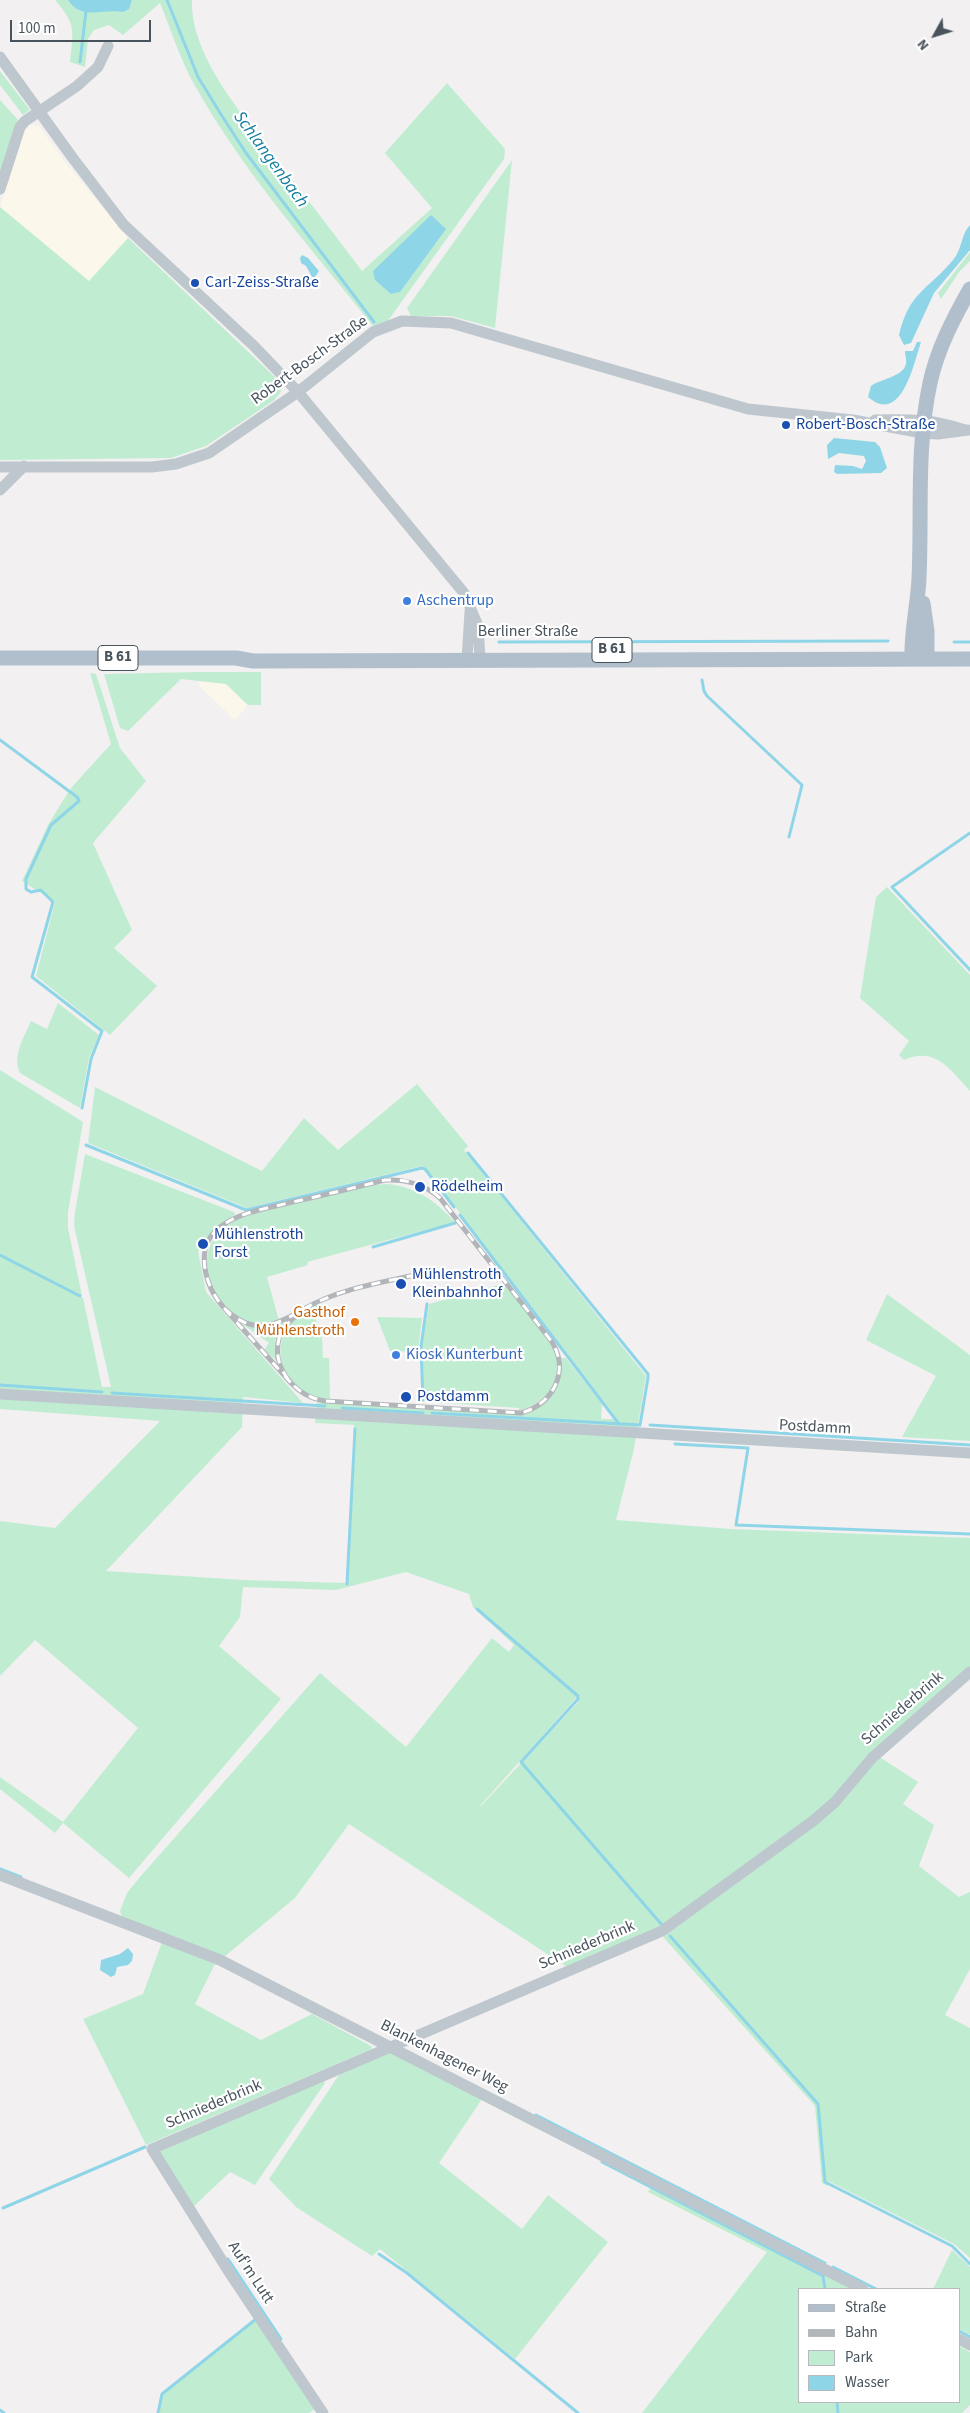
<!DOCTYPE html>
<html>
<head>
<meta charset="utf-8">
<style>
  body { margin:0 }
  #map { position:relative; width:970px; height:2413px; overflow:hidden; background:#f2f0f0; font-family:"Source Sans 3",sans-serif }
  canvas { display:block }
  .legend { position:absolute; left:798px; top:2288px; width:162px; height:115px; box-sizing:border-box; background:#fff; border:1px solid #b6babe; margin:0; padding:6px 9px; list-style:none; font-size:15px; color:#48535c }
  .legend li { display:flex; align-items:center; gap:10px; height:25px }
  .legend b { width:25px; border:1px solid #b6babe }
  .north { position:absolute; left:910px; top:10px; width:50px; height:50px; -webkit-text-stroke:4px #fff; paint-order:stroke; rotate:231deg; font-size:14px; font-weight:700; line-height:20px; text-align:center; color:#48535c }
  .north::after { content:''; display:block; margin:auto; width:18px; height:22px; background:#48535c; clip-path:polygon(50% 0,100% 100%,50% 72%,0 100%) }
  .scale { position:absolute; left:10px; top:20px; width:141px; height:22px; box-sizing:border-box; border:2px solid #48535c; border-top:0; padding-left:6px; font-size:15px; line-height:18px; white-space:nowrap; color:#48535c; -webkit-text-stroke:4px #fff; paint-order:stroke }
</style>
</head>
<body>
<div id="map">
<canvas width="970" height="2413"></canvas>
<ul class="legend">
<li><b style="height:6px;background:#b1bfcd"></b>Straße</li>
<li><b style="height:6px;background:#b2b5ba"></b>Bahn</li>
<li><b style="height:14px;background:#c0edd2"></b>Park</li>
<li><b style="height:14px;background:#8fd5e8"></b>Wasser</li>
</ul>
<div class="north">N</div>
<div class="scale">100 m</div>
</div>
<script>
const g = document.querySelector('canvas').getContext('2d');
g.lineJoin = 'round';
function paint(path, color) { g.fillStyle = color; g.fill(path, 'evenodd'); }
function strokePath(path, color, width, dash) { g.strokeStyle = color; g.lineWidth = width; g.lineCap = dash ? 'butt' : 'round'; g.setLineDash(dash || []); g.stroke(path); }
function label(font, color, halo, rows, align = 'center') {
  g.font = font + ' "Source Sans 3",sans-serif'; g.lineWidth = 4.5; g.setLineDash([]); g.textBaseline = 'middle'; g.strokeStyle = halo; g.fillStyle = color; for (const [text, x, y, turn = 0] of rows) {
    g.save(); g.translate(x, y); g.rotate((+turn || 0) * Math.PI / 180); g.textAlign = isNaN(turn) ? turn : align; if (halo) g.strokeText(text, 0, 0); g.fillText(text, 0, 0); g.restore();
  }
}
const commercial = new Path2D(`
  M32,125L39,126L65,162L128,238L89,281L0,207L22,130Z
  M199,679L226,684L248,705L235,720L199,686Z`);
const green = new Path2D(`
  M55,0H192C190,59 250,123 283,168C310,202 336,237 362,271L432,208L385,153L447,83L505,149L504,159L387,322L373,326C311,248 243,172 194,84C180,59 171,30 160,3L123,35L109,25L94,30L88,39L85,67L70,62C73,31 77,25 55,0Z
  M0,71L30,110L23,115L0,85Z
  M0,100L18,120L0,175Z
  M512,160L495,328L451,316H411L407,308Z
  M0,207L89,281L128,238L279,381C284,391 280,394 273,401L206,446L171,458L0,460Z
  M970,252V261L960,271L941,299L938,293Z
  M198,672H261V705H248L226,684L181,679L128,731L120,728L104,674Z
  M90,673L96,674L120,748L146,781L93,843L132,930L114,948L157,986L110,1035L36,976L55,902L22,881L49,823L71,788L111,744Z
  M887,887L970,975V1091C950,1070 936,1046 904,1060L899,1055L909,1041L860,998L876,897Z
  M58,1003L99,1035L89,1058L80,1108L20,1073C12,1056 24,1037 31,1021L47,1029Z
  M0,1070L83,1122L68,1213V1228L82,1296L0,1254Z
  M417,1084L468,1146L464,1150L646,1376L634,1449L616,1520L731,1529L970,1538V1668L811,1818L667,1924L567,1967L349,1824L295,1898L224,1957L122,1917L120,1911L127,1893L140,1877L320,1673L406,1747L492,1638L509,1652L514,1645L473,1607L469,1594L406,1572L336,1590L243,1587L240,1617L219,1646L281,1699L129,1878L63,1823L55,1833L0,1789V1777L63,1822L138,1728L35,1640L0,1676V1521L55,1528L160,1421L0,1409V1256L83,1298L102,1387H111L74,1226L75,1212L85,1154L234,1212L235,1215L218,1226L208,1238L200,1237L201,1249L198,1251L206,1292L303,1403L243,1397L242,1427L106,1571L244,1580L345,1583L348,1581L356,1431H354V1425L315,1423L317,1402L521,1415C549,1408 562,1387 561,1358H566L602,1404L601,1419H617L425,1167L422,1166L247,1208L88,1143L95,1087L262,1171L304,1118L338,1150ZM576,1698L579,1701L481,1806H480Z
  M388,1184C416,1187 436,1201 455,1222L307,1262L308,1265L267,1277L279,1321C222,1345 169,1244 243,1216L371,1185Z
  M505,1283C519,1302 547,1332 555,1353C567,1380 544,1404 519,1411V1408L430,1402L431,1396L424,1395L422,1347L429,1304Z
  M887,1294L970,1355V1441L902,1437L936,1376L866,1340Z
  M320,1302L316,1320L322,1337L323,1358H329L330,1400C272,1397 260,1324 320,1302Z
  M377,1317L422,1318L418,1352L390,1351Z
  M289,1320C277,1331 274,1344 277,1361L264,1350L269,1343L238,1321C257,1331 270,1328 289,1320Z
  M878,1756L918,1782L903,1804L934,1825L919,1866L959,1897L970,1892V1969L945,2015L970,2028V2258L954,2244L828,2181V2186L822,2183L815,2106L663,1937L815,1825Z
  M162,1942L215,1964L195,2004L261,2040L312,2014L371,2046L372,2049L146,2145L83,2019L143,1994Z
  M390,2052L482,2099L439,2163L522,2229L548,2195L608,2242L515,2359L380,2249L372,2256L296,2207L269,2179L339,2075Z
  M323,2079L325,2083L255,2185L230,2172L193,2207L159,2152Z
  M652,2185L854,2289H799V2402H959V2346L970,2352V2405L962,2413H642L767,2252L648,2192Z
  M952,2250L970,2267V2335L959,2329V2289H933Z
  M256,2320L315,2409L309,2413H159L163,2394Z`);
const water = new Path2D(`
  M68,0H132L129,9L123,12C103,8 82,21 68,0Z
  M431,215L446,229L400,292L391,294L375,280L373,271Z
  M970,225V250L934,293L911,343L904,345L899,335C909,292 928,290 953,260C962,250 961,234 970,225Z
  M302,255L308,258L319,271L315,277H312L306,266L301,263L300,258Z
  M917,342H921C914,362 902,426 868,397L871,386C880,379 903,377 906,364C907,360 905,356 905,351H913Z
  M834,438L875,442L880,447L887,468L881,473L837,474L834,472L835,465L853,466L862,469L866,461L864,456L839,453L828,459L827,445Z
  M128,1948L133,1954L132,1961L128,1965L117,1967L115,1975L111,1977L100,1970L101,1960L120,1954Z`);
const stream = new Path2D(`
  M167,0L198,77L222,116L246,153L374,322
  M80,62L86,11
  M499,642L888,641
  M954,642H970
  M702,680L704,691L707,696L802,785L789,837
  M0,740L77,797L79,801L51,825L26,879V889L31,892L41,890L53,902L32,977L102,1031L91,1059L82,1108
  M970,833L892,887L970,970
  M86,1145L246,1210L422,1168L425,1169L454,1207
  M460,1215L619,1424
  M373,1247L455,1223
  M0,1255L80,1296
  M0,1385L102,1392
  M112,1393L325,1406
  M423,1400L421,1347L427,1304
  M342,1408L423,1413
  M432,1413L640,1425L648,1378V1374L468,1153
  M650,1425L970,1445
  M675,1444L748,1448L736,1525L970,1534
  M347,1584L355,1429
  M477,1609L578,1696V1699L521,1762L662,1925
  M0,1869L21,1877
  M670,1936L818,2104L825,2182L952,2246L970,2264
  M536,2115L825,2263
  M602,2162L823,2276L825,2289
  M3,2208L145,2147
  M379,2254L407,2273L578,2413
  M228,2259L281,2339
  M833,2267L876,2289
  M959,2331L970,2337
  M837,2402L838,2413
  M0,2410L4,2413
  M158,2413L162,2394L256,2319`);
const minor = new Path2D(`
  M0,57L72,157L124,225L254,346L298,392L464,593L478,626L480,658
  M0,189L20,127L25,121L77,86L98,67L108,46
  M875,420C908,419 933,419 965,430
  M0,467H152L176,464L209,453L298,392L373,332L402,321L451,323L748,409L853,420L922,433L938,434L968,430
  M0,490L24,466
  M467,659L470,612
  M0,1394L970,1453
  M0,1875L220,1960L863,2289
  M959,2339L970,2345
  M323,2413L231,2275L152,2149L662,1931L813,1821L835,1802L872,1758L970,1672`);
const major = new Path2D(`
  M923,603L927,631V658
  M0,658H236L253,661L970,659
  M912,658C911,631 918,604 919,578C922,513 916,448 930,383C937,350 953,319 970,289`);
const rail = new Path2D(`
  M224,1308C254,1336 272,1327 304,1309C294,1318 282,1326 279,1339C271,1369 297,1397 325,1401L521,1413C553,1404 570,1372 552,1342L440,1198C424,1184 407,1179 385,1180C353,1188 320,1196 288,1203C265,1209 240,1212 220,1227C193,1247 205,1287 224,1308L291,1383
  M304,1309C336,1290 378,1283 415,1275`);
const markers = [
  [195,283,5,"#1a4fb4"],
  [786,425,5,"#1a4fb4"],
  [407,601,5,"#3f7fe0"],
  [420,1187,6,"#1a4fb4"],
  [203,1244,6,"#1a4fb4"],
  [401,1284,6,"#1a4fb4"],
  [355,1322,5,"#e8710a"],
  [396,1355,5,"#3f7fe0"],
  [406,1397,6,"#1a4fb4"]
];
const shields = [
  [612,650,40],
  [118,658,40]
];
const shieldNames = [
  ["B 61",612,650],
  ["B 61",118,658]
];
const transitNames = [
  ["Carl-Zeiss-Straße",205,283],
  ["Robert-Bosch-Straße",796,425],
  ["Rödelheim",431,1187],
  ["Mühlenstroth",214,1235],
  ["Forst",214,1253],
  ["Mühlenstroth",412,1275],
  ["Kleinbahnhof",412,1293],
  ["Postdamm",417,1397]
];
const streetNames = [
  ["Robert-Bosch-Straße",310,361,-36],
  ["Berliner Straße",528,632],
  ["Postdamm",815,1428,3],
  ["Schniederbrink",903,1709,-41],
  ["Schniederbrink",587,1946,-23],
  ["Blankenhagener Weg",444,2057,27],
  ["Schniederbrink",214,2105,-23],
  ["Auf'm Lutt",250,2273,57]
];
const shopNames = [
  ["Aschentrup",417,601],
  ["Kiosk Kunterbunt",406,1355]
];
const foodNames = [
  ["Gasthof",345,1313],
  ["Mühlenstroth",345,1331]
];
const waterNames = [
  ["Schlangenbach",270,160,54]
];
paint(commercial, '#fbf7ea');
paint(green, '#c0edd2');
paint(water, '#8fd5e8');
strokePath(stream, '#8fd5e8', 3);
strokePath(minor, '#bec7ce', 11);
strokePath(major, '#b1bfcd', 15);
strokePath(rail, '#b2b5ba', 5);
strokePath(rail, '#fff', 3, [9]);
for (const [x, y, r, color] of markers) { const dot = new Path2D(); dot.arc(x, y, r, 0, 2 * Math.PI); g.fillStyle = color; g.fill(dot); strokePath(dot, '#fff', 2); }
for (const [x, y, w] of shields) { const box = new Path2D(); box.roundRect(x - w / 2, y - 12.5, w, 25, 4); g.fillStyle = '#fff'; g.fill(box); strokePath(box, '#48535c', 1); }
label('bold 15px', '#48535c', null, shieldNames);
label('16px', '#164399', '#fff', transitNames, 'left');
label('16px', '#48535c', '#fff', streetNames);
label('16px', '#366cbe', '#fff', shopNames, 'left');
label('16px', '#c56008', '#fff', foodNames, 'right');
label('italic 18px', '#137e9e', '#fff', waterNames);
</script>
</body>
</html>
